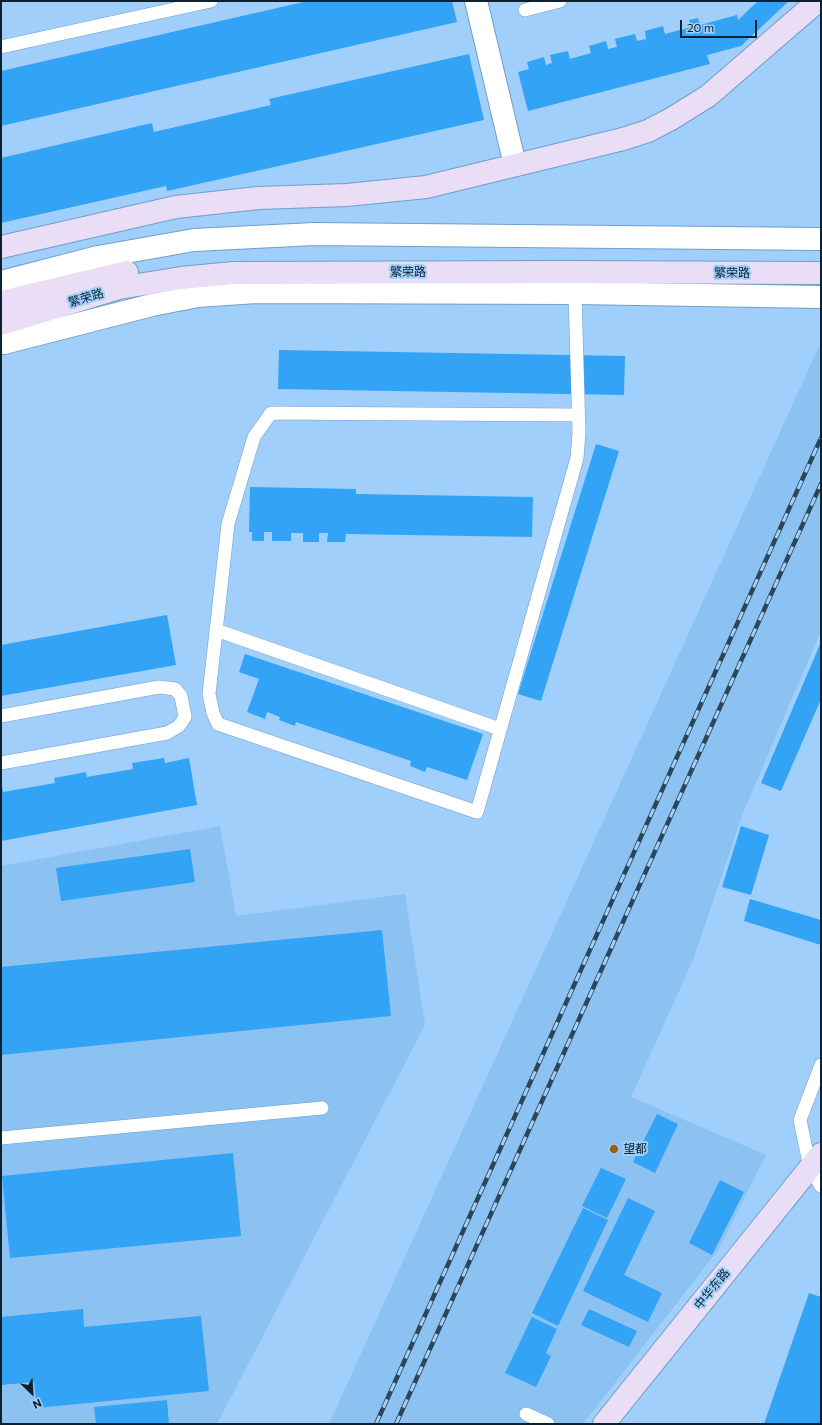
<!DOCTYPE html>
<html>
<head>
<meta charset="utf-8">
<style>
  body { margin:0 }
  #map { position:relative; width:822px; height:1425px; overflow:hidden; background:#9fcffa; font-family:Commissioner,sans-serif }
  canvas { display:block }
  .frame { position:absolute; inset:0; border:2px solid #0c202f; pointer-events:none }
  .north { position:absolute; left:12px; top:1373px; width:40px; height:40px; -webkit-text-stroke:3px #9fcffa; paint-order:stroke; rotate:155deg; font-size:11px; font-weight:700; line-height:16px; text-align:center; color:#0c202f }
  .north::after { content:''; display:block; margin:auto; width:14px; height:18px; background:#0c202f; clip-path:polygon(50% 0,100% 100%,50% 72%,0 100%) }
  .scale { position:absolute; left:680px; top:20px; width:77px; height:18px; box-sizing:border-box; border:2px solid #0c202f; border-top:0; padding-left:5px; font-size:12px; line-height:14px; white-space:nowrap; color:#0c202f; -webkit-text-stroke:3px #9fcffa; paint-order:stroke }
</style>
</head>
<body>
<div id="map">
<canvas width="822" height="1425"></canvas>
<div class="frame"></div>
<div class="north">N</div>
<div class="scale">20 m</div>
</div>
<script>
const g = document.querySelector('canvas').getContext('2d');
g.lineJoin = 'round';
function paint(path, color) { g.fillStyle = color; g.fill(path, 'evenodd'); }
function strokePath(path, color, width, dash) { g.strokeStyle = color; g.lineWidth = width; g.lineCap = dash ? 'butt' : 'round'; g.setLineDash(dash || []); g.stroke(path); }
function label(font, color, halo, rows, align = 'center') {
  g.font = font + ' Commissioner,"Noto Sans SC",sans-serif'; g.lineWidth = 4; g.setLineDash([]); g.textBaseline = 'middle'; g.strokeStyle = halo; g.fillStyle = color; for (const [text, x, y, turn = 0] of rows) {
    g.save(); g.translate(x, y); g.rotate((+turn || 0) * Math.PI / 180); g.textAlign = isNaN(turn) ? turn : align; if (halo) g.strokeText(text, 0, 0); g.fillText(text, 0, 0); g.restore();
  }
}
const built = new Path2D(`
  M821,342V631L743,813L693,960L631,1097L766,1155L718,1250L583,1424H329Z
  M220,826L236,916L405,894L425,1025L217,1424H1V866Z`);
const building = new Path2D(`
  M308,1H452L457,22L1,126V71Z
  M758,1H789L741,46L707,55L710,64L528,111L518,72L529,69L527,62L544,57L546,65L552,63L550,55L568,51L570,59L591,53L589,46L606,41L608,49L617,47L615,39L635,34L637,41L646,39L645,31L663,26L665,34L691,27L689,20L698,18L700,25L737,15L738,20Z
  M469,54L484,120L167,191L166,186L1,223V158L152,123L154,132L271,105L269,99Z
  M279,350L625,356L624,395L278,389Z
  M596,444L619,451L541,701L518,694Z
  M250,487L356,489V494L533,497L532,537L346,534L345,542H327L328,533H319V542H303V533H291V541H272V532H264V541H252V532H249Z
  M167,615L176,665L1,696V645Z
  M821,642V699L781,791L761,783Z
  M245,654L483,734L467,780L427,767L425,772L410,766L411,761L296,722L295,726L279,720L280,717L267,712L265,719L247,712L259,679L239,672Z
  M164,758L165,763L189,758L197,805L1,841V786H2L3,792L55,783L54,778L86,772L87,777L133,769L132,763Z
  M741,826L769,835L751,895L722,887Z
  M190,849L195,882L61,901L56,868Z
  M750,899L821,920V945L744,921Z
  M382,930L391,1016L1,1055V967Z
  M657,1114L678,1124L655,1173L633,1162Z
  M233,1153L241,1236L10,1258L2,1176Z
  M601,1168L626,1179L607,1218L582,1206Z
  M720,1180L744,1192L712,1255L689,1243Z
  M628,1198L655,1211L624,1275L662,1293L648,1322L583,1291Z
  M583,1208L608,1220L558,1326L532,1313Z
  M809,1293L821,1297V1424H764Z
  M83,1309L84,1327L201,1316L209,1391L37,1408L34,1382L1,1385V1317Z
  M589,1309L637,1331L629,1347L581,1325Z
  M532,1317L557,1329L546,1353L551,1356L536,1387L505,1373Z
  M167,1400L169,1424H96L94,1407Z`);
const lane = new Path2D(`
  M525,10L560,1
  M1,47L211,1
  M575,293L579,433L577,458L477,812L218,724L213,713L209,694L228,524L254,437L271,413L578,415
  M216,630L500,729
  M1,716L159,687L175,689L181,696L185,717L179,726L167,733L1,763
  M821,1065L800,1120L810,1168L821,1186
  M1,1138L322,1108
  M526,1414L548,1424`);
const street = new Path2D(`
  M476,1L515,165
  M1,282L98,257L194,240L314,234L821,239
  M1,342L4,343L152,305L198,296L256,292L575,293L821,297`);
const secondary = new Path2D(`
  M1,247L176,207L258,198L347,195L426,187L623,139L648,131L671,119L708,96L818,1
  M1,302L127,272
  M1,324L119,288L181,278L233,273L562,272L821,273
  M604,1424L821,1154`);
const rail = new Path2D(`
  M376,1424L821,438
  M396,1424L821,484`);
const markers = [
  [614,1149,5,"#985f1b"]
];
const streetNames = [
  ["繁荣路",408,272],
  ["繁荣路",732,273],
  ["繁荣路",86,298,-17],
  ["中华东路",712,1289,-51]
];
const poiNames = [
  ["望都",623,1149]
];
paint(built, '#8bc2f1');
paint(building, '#32a3f5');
strokePath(lane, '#709fc8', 14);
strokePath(street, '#709fc8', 24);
strokePath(secondary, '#709fc8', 24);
strokePath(lane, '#fff', 13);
strokePath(street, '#fff', 22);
strokePath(secondary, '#eadef7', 22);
strokePath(rail, '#2b4559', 4.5);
strokePath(rail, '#9fcffa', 3, [9]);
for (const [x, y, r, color] of markers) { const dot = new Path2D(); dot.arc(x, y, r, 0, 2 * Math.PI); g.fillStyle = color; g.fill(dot); strokePath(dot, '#9fcffa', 1.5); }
label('12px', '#0c202f', '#9fcffa', streetNames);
label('12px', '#0c202f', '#9fcffa', poiNames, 'left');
</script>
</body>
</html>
